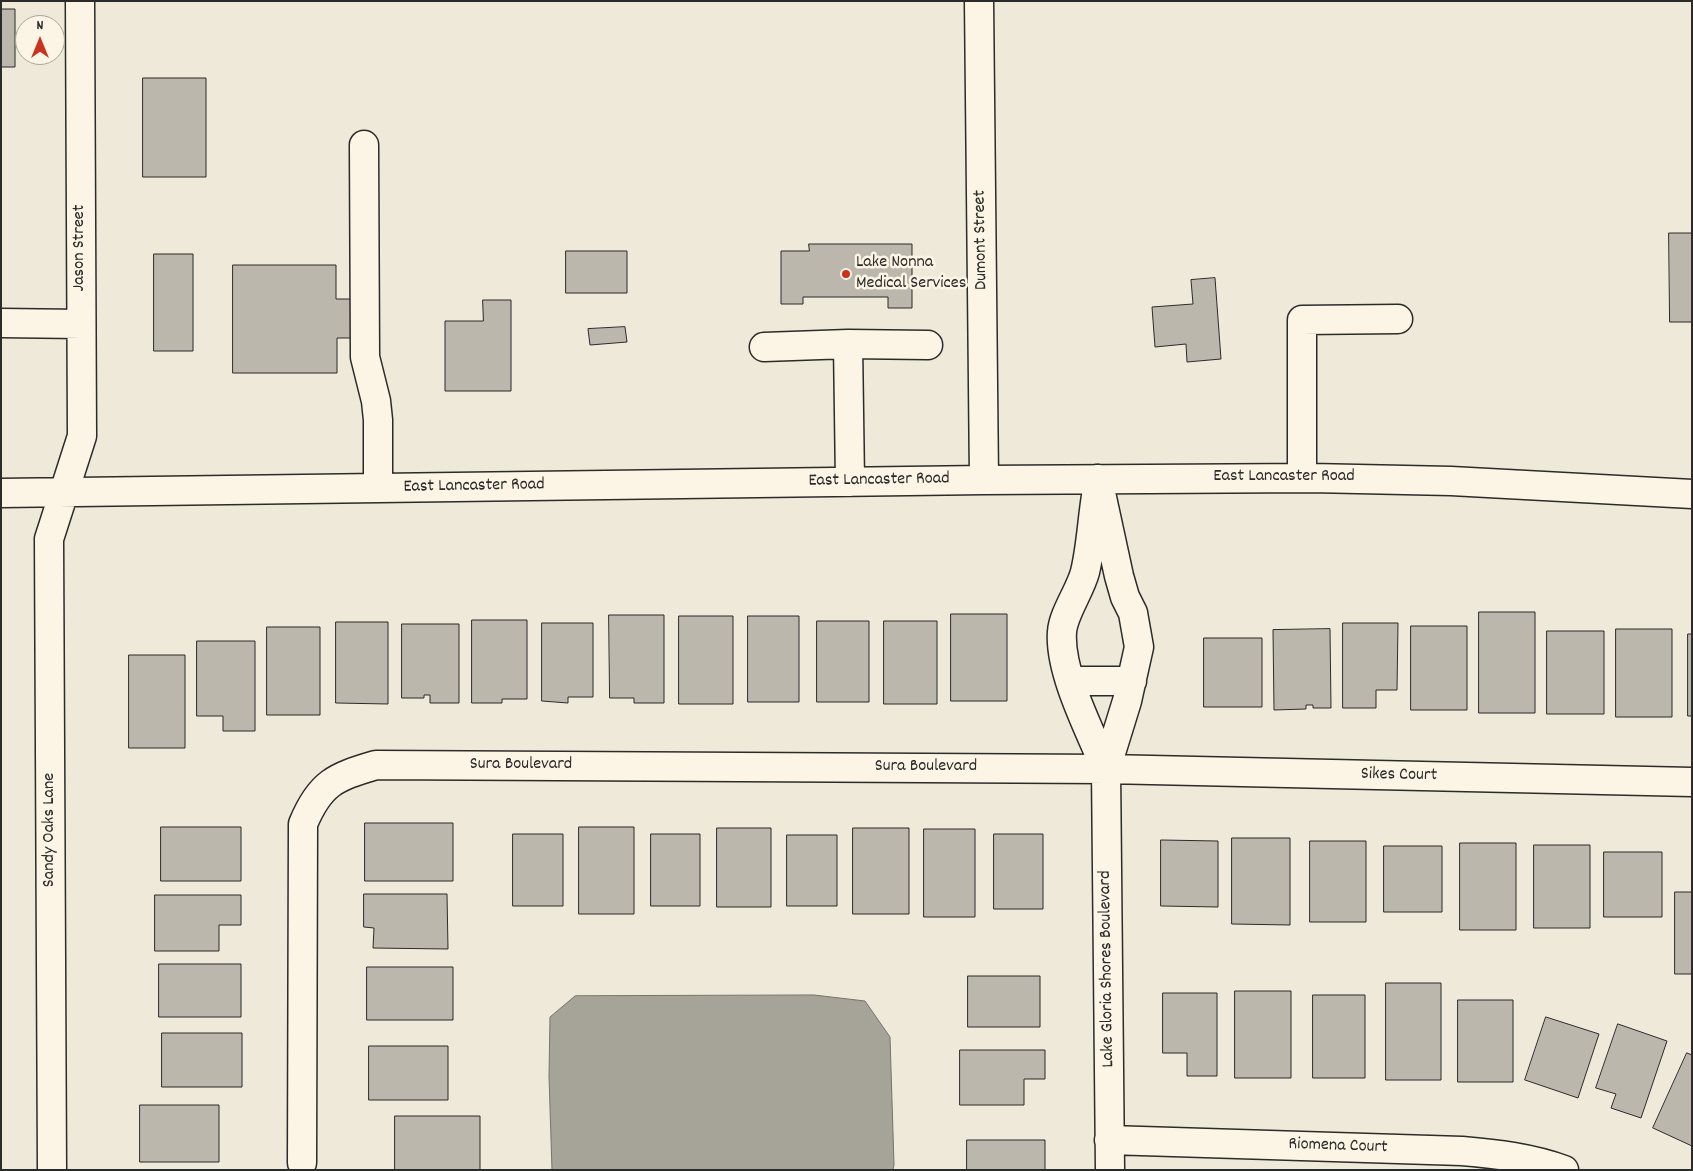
<!DOCTYPE html>
<html>
<head>
<meta charset="utf-8">
<style>
  body { margin:0 }
  #map { position:relative; width:1693px; height:1171px; overflow:hidden; background:#efe9da; font-family:Dekko,sans-serif }
  canvas { display:block }
  .frame { position:absolute; inset:0; border:2px solid #2b2b2b; pointer-events:none }
  .north { position:absolute; left:15px; top:15px; width:50px; height:50px; box-sizing:border-box; background:#fcf5e5; border:1px solid #a8a49b; border-radius:50%; rotate:0deg; font-size:14px; font-weight:700; line-height:20px; text-align:center; color:#2b2b2b }
  .north::after { content:''; display:block; margin:auto; width:18px; height:22px; background:#c8321e; clip-path:polygon(50% 0,100% 100%,50% 72%,0 100%) }
</style>
</head>
<body>
<div id="map">
<canvas width="1693" height="1171"></canvas>
<div class="frame"></div>
<div class="north">N</div>
</div>
<script>
const g = document.querySelector('canvas').getContext('2d');
g.lineJoin = 'round';
function paint(path, color) { g.fillStyle = color; g.fill(path, 'evenodd'); }
function strokePath(path, color, width, dash) { g.strokeStyle = color; g.lineWidth = width; g.lineCap = dash ? 'butt' : 'round'; g.setLineDash(dash || []); g.stroke(path); }
function label(font, color, halo, rows, align = 'center') {
  g.font = font + ' Dekko,sans-serif'; g.lineWidth = 5; g.setLineDash([]); g.textBaseline = 'middle'; g.strokeStyle = halo; g.fillStyle = color; for (const [text, x, y, turn = 0] of rows) {
    g.save(); g.translate(x, y); g.rotate((+turn || 0) * Math.PI / 180); g.textAlign = isNaN(turn) ? turn : align; if (halo) g.strokeText(text, 0, 0); g.fillText(text, 0, 0); g.restore();
  }
}
const water = new Path2D(`
  M814,995L865,1001L890,1037L894,1165L893,1170H552L549,1076L550,1017L575,996Z`);
const building = new Path2D(`
  M1,9H15V67H1Z
  M143,78H206V177H143Z
  M1669,233H1692V322H1670Z
  M809,244H912V308H888V297H803V304H781V251H809Z
  M566,251H627V293H566Z
  M154,254H193V351H154Z
  M233,265H336V299H357V338H337V373H233Z
  M1215,278L1221,359L1187,362L1186,344L1155,347L1152,307L1193,304L1191,280Z
  M483,300H511V391H445V321H483Z
  M625,327L627,342L590,345L588,329Z
  M1479,612H1535V713H1479Z
  M951,614H1007V701H951Z
  M609,615H664V703H634V698H610Z
  M679,616H733V704H679Z
  M748,616H799V702H748Z
  M472,620H527V699H502V703H472Z
  M817,621H869V702H817Z
  M884,621H937V704H884Z
  M336,622H388V704L336,703Z
  M542,623H593V697H568V703L542,701Z
  M1343,623H1398L1397,690H1376V708H1343Z
  M402,624H459V703H430V695H424V698H402Z
  M1411,626H1467V710H1411Z
  M267,627H320V715H267Z
  M1330,629L1331,708H1313V705H1306V709L1274,710L1273,630Z
  M1616,629H1672V717H1616Z
  M1547,631H1604V714H1547Z
  M1688,634H1692V716H1688Z
  M1204,638H1262V707H1204Z
  M197,641H255V731H223V716H197Z
  M129,655H185V748H129Z
  M365,823H453V881H365Z
  M161,827H241V881H161Z
  M579,827H634V914H579Z
  M717,828H771V907H717Z
  M853,828H909V914H853Z
  M924,829H975V917H924Z
  M513,834H563V906H513Z
  M651,834H700V906H651Z
  M994,834H1043V909H994Z
  M787,835H837V906H787Z
  M1232,838H1290V925L1232,924Z
  M1161,840L1218,841V907L1161,906Z
  M1310,841H1366V922H1310Z
  M1460,843H1516V930H1460Z
  M1534,845H1590V928H1534Z
  M1384,846H1442V912H1384Z
  M1604,852H1662V917H1604Z
  M1675,892H1692V974H1675Z
  M364,894H447L448,949L373,948L374,928L364,927Z
  M155,895H241V925H219V951H155Z
  M159,964H241V1017H159Z
  M367,967H453V1020H367Z
  M968,976H1040V1027H968Z
  M1386,983H1441V1080H1386Z
  M1235,991H1291V1078H1235Z
  M1163,993H1217V1076H1187V1053H1163Z
  M1313,995H1365V1078H1313Z
  M1458,1000H1513V1082H1458Z
  M1546,1017L1599,1034L1578,1098L1525,1080Z
  M1618,1024L1667,1041L1641,1118L1611,1108L1616,1094L1596,1088Z
  M162,1033H242V1087H162Z
  M369,1046H448V1100H369Z
  M960,1050H1045V1079H1024V1105H960Z
  M1687,1053L1692,1055V1146L1653,1128Z
  M140,1105H219V1162H140Z
  M395,1116H480V1170H395Z
  M967,1140H1045V1170H967Z`);
const minor = new Path2D(`
  M979,1L984,480
  M364,145L365,357L376,401L378,420V488
  M1,323L81,324
  M848,344L850,482
  M764,347L848,344L928,345
  M1302,478V320L1398,319
  M1098,479L1119,576L1125,597L1133,613L1139,647L1127,701L1106,769L1110,1170
  M1,493L984,480L1311,478L1451,481L1692,494
  M1096,496C1092,521 1091,547 1085,572C1080,591 1063,614 1062,632C1059,672 1090,731 1106,769
  M1070,681H1132
  M1109,1140L1462,1151C1497,1154 1531,1158 1564,1170
  M302,1163L303,824C320,783 335,777 376,765L1106,769L1692,782
  M52,1170L49,539L82,436L80,1`);
const markers = [
  [846,274,5,"#c8321e"]
];
const streetNames = [
  ["Dumont Street",982,240,-91],
  ["Jason Street",81,248,-90],
  ["East Lancaster Road",1284,478],
  ["East Lancaster Road",879,481,-1],
  ["East Lancaster Road",474,487,-1],
  ["Sura Boulevard",521,766],
  ["Sura Boulevard",926,768],
  ["Sikes Court",1399,776,1],
  ["Sandy Oaks Lane",51,830,-90],
  ["Lake Gloria Shores Boulevard",1108,969,-91],
  ["Riomena Court",1338,1147,2]
];
const poiNames = [
  ["Lake Nonna",856,264],
  ["Medical Services",856,285]
];
paint(water, '#a6a399');
strokePath(water, '#75736d', 1);
paint(building, '#bcb7ac');
strokePath(building, '#2b2b2b', 1);
strokePath(minor, '#2b2b2b', 31);
strokePath(minor, '#fcf5e5', 28);
for (const [x, y, r, color] of markers) { const dot = new Path2D(); dot.arc(x, y, r, 0, 2 * Math.PI); g.fillStyle = color; g.fill(dot); strokePath(dot, '#fcf5e5', 2); }
label('18px', '#2b2b2b', '#fcf5e5', streetNames);
label('18px', '#2b2b2b', '#fcf5e5', poiNames, 'left');
</script>
</body>
</html>
